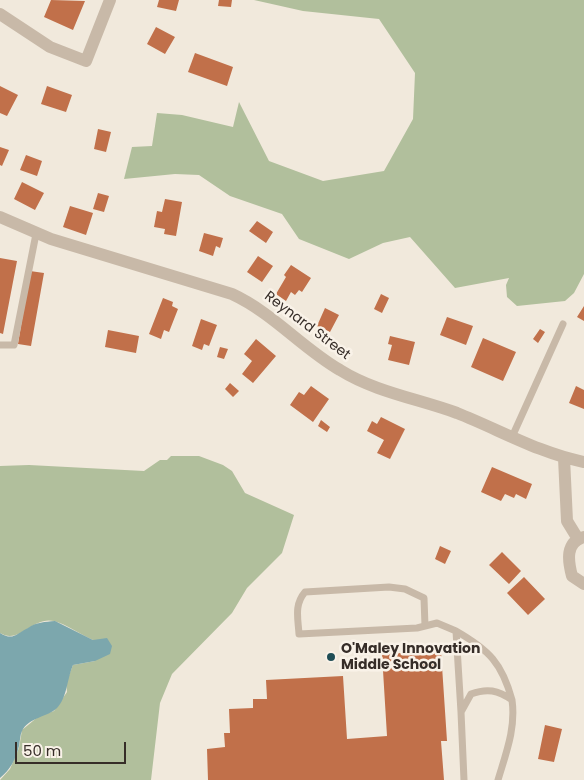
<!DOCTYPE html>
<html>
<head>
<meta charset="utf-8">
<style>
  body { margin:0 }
  #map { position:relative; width:584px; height:780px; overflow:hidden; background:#f1e9dc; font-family:Poppins,sans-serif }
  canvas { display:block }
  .scale { position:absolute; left:15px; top:742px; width:111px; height:22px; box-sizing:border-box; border:2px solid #362d28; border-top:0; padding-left:6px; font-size:15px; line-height:18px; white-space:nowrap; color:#362d28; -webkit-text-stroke:4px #f9f2e8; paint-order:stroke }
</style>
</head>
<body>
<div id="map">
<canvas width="584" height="780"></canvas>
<div class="scale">50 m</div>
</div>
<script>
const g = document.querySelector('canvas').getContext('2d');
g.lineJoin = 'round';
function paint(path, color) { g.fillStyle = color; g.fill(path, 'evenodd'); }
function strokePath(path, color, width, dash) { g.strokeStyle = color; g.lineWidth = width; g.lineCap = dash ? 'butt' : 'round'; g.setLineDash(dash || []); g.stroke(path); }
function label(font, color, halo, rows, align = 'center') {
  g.font = font + ' Poppins,sans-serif'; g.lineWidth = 5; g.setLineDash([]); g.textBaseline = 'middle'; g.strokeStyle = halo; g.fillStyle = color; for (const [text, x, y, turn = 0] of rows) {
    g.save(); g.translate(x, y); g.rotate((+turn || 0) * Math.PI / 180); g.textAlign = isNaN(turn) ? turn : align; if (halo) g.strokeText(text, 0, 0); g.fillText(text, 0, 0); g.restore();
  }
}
const green = new Path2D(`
  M254,0H584V274L574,293L565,301L517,306L507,297L506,285L509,278L455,288L410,237L383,243L349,259L299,239L282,214L230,196L199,175L175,174L124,179L132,147L152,146L157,113L182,115L233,127L239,102L269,161L323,181L384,171L413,119L415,73L379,19L303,11Z
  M171,456H199L223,465L232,471L245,493L294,515L282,553L247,588L232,613L172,674L160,703L151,780H0L10,769L19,748L22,730L39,716L54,711L67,692L66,683L73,665L95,661L93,640C81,635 66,624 54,621C32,616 20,645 0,633V466L29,465L144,471L160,460H167Z`);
const water = new Path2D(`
  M55,621L93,640L107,638L112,646L110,654L95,661L73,665C67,679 67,698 57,708C48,717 29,717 22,731C20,735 20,741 19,746C16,759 10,770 0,778V633C13,641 16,634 28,628C36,622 45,622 55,621Z`);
const building = new Path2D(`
  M51,0L85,1L73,30L44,17Z
  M159,0H179L176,11L157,7Z
  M219,0H232L231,7L218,6Z
  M156,27L175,37L165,54L147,44Z
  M195,53L233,67L227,86L188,72Z
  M0,86L18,95L7,116L0,113Z
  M47,86L72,95L66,112L41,104Z
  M98,129L111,132L106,152L94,149Z
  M0,147L9,150L2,166L0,165Z
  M26,155L42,161L37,176L20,170Z
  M22,182L44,193L35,210L14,199Z
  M98,193L109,196L104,212L93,209Z
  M165,199L182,202L176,236L164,234L165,229L154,227L157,211L162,212Z
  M70,206L93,213L86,235L63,227Z
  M257,221L273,232L266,243L249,231Z
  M204,233L223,238L220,248L216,246L213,256L199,251Z
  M258,256L273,266L262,282L247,272Z
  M0,258L17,261L3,334L0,333Z
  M291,265L311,278L302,292L299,290L295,295L291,292L286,301L276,294L286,277L284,275Z
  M30,271L44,273L31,346L18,344Z
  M381,294L389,298L382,313L374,309Z
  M163,298L173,302L172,306L178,309L169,332L164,330L161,339L149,334Z
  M584,306V321L577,317Z
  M325,308L339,315L330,332L317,326Z
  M447,317L473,326L466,345L440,335Z
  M201,319L217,325L209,346L204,344L202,350L192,346Z
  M540,329L545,332L538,343L533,339Z
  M108,330L139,336L136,353L105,347Z
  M390,336L415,342L409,365L388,360L392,345L388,344Z
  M483,338L516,352L503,381L471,367Z
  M256,339L276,356L253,383L242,374L252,361L244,354Z
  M220,347L228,349L224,359L217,357Z
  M230,383L239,391L233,397L225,389Z
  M311,386L329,399L313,422L290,405L299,392L304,395Z
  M576,386L584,390V409L569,403Z
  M381,417L405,429L390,459L377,453L384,440L367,431L372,421L377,424Z
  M321,420L330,427L327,432L318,426Z
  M492,467L532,484L526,499L516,494L514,498L505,494L501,501L481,492Z
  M440,546L451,551L445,564L435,559Z
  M502,552L521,571L509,584L489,565Z
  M524,577L545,599L528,615L507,593Z
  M441,651L447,741H441L444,780H208L207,749L225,747L224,733H230L229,709L253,708V699H267L266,680L343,676L347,739L387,736L382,654Z
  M545,725L562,729L554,762L538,759Z`);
const lane = new Path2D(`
  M0,345H14L36,234
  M512,437L563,324
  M425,626L424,598L405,589L389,587L305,592C294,605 298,618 299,634L417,628L437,623L456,631L461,712
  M456,631C489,650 502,663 512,700
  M464,780L461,712L471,694C487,688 498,690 512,700C516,728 506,753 498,780`);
const street = new Path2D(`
  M0,14L50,47L86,61L110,0
  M0,217L51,239L232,294C273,313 302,348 340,370C375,392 419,399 457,413C500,430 539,453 584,462
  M564,458L567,521L578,539
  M584,537C565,542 568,561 572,576L584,584`);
const markers = [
  [331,657,5,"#1f4d55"]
];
const streetNames = [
  ["Reynard Street",307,326,37]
];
const poiNames = [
  ["O'Maley Innovation",341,649],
  ["Middle School",341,665]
];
paint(green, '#b1bf9c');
paint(water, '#7ca7ad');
paint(building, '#c1704a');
strokePath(lane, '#c8b9a8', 7);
strokePath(street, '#c8b9a8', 12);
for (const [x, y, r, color] of markers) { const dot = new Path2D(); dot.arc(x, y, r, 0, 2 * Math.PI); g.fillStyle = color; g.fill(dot); strokePath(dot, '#f9f2e8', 2); }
label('14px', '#362d28', '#f9f2e8', streetNames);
label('bold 14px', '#362d28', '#f9f2e8', poiNames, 'left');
</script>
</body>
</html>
